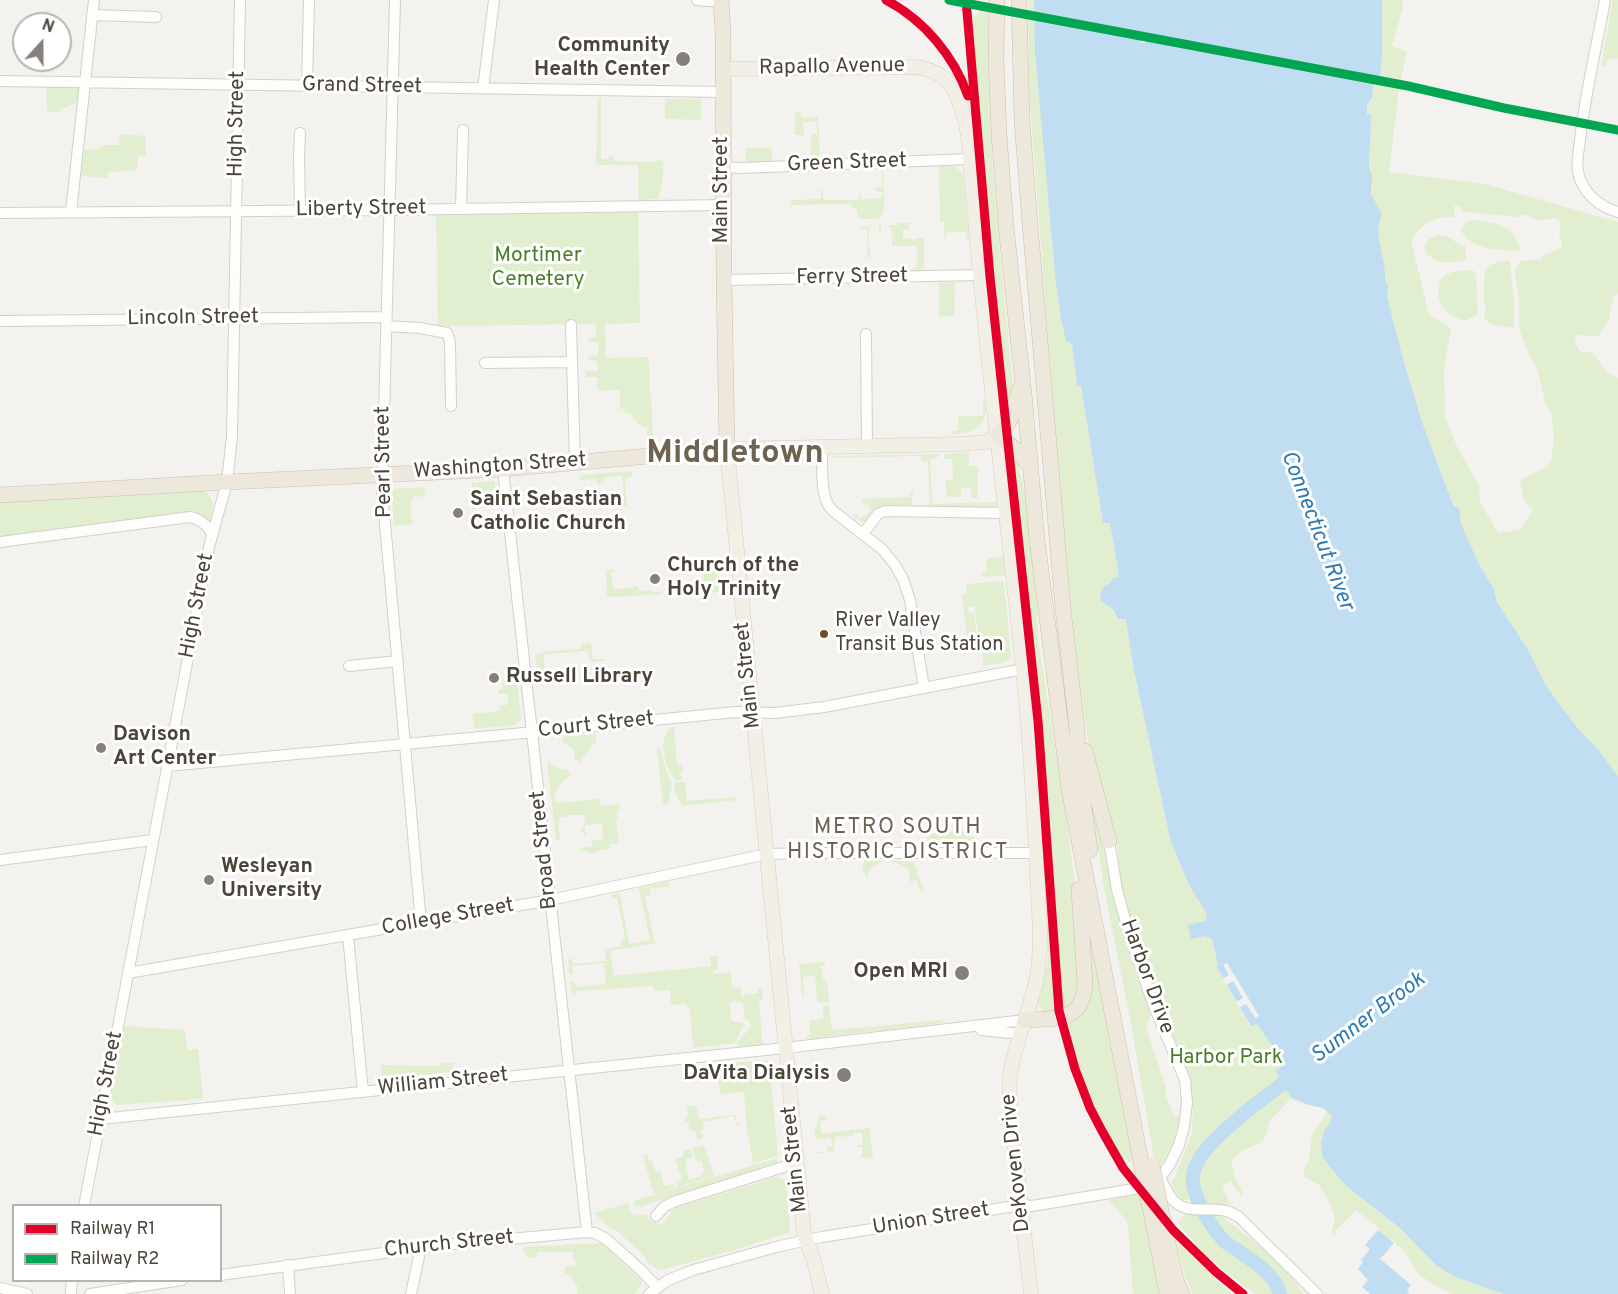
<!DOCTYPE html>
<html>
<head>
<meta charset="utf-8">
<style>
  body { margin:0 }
  #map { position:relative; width:1618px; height:1294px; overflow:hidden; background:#f4f2ee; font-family:Overpass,sans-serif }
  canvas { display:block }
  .legend { position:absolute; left:12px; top:1204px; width:210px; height:78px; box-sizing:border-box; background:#fff; border:2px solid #b7b4b0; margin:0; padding:8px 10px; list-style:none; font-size:18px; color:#4b4439 }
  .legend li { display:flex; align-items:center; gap:12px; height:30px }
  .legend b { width:30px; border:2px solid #b7b4b0 }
  .north { position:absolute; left:12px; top:12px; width:60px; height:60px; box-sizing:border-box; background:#fff; border:2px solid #b7b4b0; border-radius:50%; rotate:21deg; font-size:16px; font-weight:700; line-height:24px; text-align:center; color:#4b4439 }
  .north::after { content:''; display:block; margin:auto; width:21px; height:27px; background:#868178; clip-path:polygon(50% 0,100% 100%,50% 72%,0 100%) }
</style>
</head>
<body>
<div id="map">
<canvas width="1618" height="1294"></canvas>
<ul class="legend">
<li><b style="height:8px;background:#e4002b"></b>Railway R1</li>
<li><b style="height:8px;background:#00a651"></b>Railway R2</li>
</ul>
<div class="north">N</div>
</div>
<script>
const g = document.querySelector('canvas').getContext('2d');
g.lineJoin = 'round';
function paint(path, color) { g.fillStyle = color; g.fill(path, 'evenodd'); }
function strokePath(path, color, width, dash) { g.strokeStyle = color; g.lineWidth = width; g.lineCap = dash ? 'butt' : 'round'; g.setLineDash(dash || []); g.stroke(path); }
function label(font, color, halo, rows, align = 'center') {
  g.font = font + ' Overpass,sans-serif'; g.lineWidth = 6; g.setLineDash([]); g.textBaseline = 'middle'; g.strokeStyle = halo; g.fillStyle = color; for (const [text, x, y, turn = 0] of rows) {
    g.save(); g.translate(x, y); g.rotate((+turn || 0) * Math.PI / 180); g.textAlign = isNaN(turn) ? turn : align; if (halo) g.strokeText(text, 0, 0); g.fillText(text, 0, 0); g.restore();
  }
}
const green = new Path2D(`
  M1028,0H1034L1035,53L1056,286L1061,318L1072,344L1077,385H1081L1103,523H1110L1119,577L1114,578L1108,605L1126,618L1134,671L1170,839L1189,885L1207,914L1205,921L1191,939L1205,936L1212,939L1218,965L1216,966L1250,1026L1257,1023L1285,1064L1275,1072L1291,1098L1269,1122L1267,1133L1262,1142L1240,1152L1231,1161L1235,1177L1243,1194L1241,1196L1230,1181L1222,1186L1230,1204C1222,1205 1213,1207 1205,1205C1197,1203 1191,1197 1182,1200L1173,1189L1172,1180L1176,1176L1177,1170L1192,1134L1193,1104L1190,1077L1151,984L1126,904L1121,884L1117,840L1108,814L1089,748L1082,697L1073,623L1059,476L1030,103Z
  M1382,0H1402L1403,8L1392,46L1407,52L1399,89L1389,172L1485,184L1618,222V293L1613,297L1609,319L1598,336L1576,335L1575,344L1582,353L1592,352L1606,371L1618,378V776L1597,748L1580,731L1556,700L1544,682L1530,653L1497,602L1494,589L1479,564L1461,524L1460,514L1450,497L1422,422L1402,355L1387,296L1388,286L1385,281L1378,233L1380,209C1368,195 1373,184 1369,168L1371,120C1363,109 1369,108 1372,97C1373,92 1374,86 1374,81H1380L1382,53ZM1454,206L1461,207L1464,212L1518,217L1523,214L1540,221L1555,218L1561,222L1559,234L1562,241L1561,248L1541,256V261L1535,259L1521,261L1517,265L1515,273L1519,298V328L1525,345L1537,369L1545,401L1552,416L1554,438L1551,462L1543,469L1520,480L1524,500L1533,510L1519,530L1498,533L1480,502L1479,485L1458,449L1445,417L1444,368L1451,328L1429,314L1411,241C1424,221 1432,218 1454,217Z
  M1613,0H1618V56L1617,60L1608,58L1606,66L1602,67H1601Z
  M982,10L989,11C985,140 1002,268 1014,396L1008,415L1001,419L992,344L976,163L984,162L982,126L979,120L977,111L971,28C972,19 974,15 982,10Z
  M46,87L80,88L79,100C72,107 66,105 58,113L47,111Z
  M598,98H601V159H608L609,155H614V161L656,162L658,159H660L665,165H662C666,178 659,186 659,199L638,200V165H596Z
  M665,99H701V120L665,119Z
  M795,112H801L802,118L818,117L820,158L811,159V137L812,134H817V122H803L804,135H795Z
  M119,134L146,136V155L138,156L137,170L108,172L107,178L81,176L84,150L99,149L103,145H120Z
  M745,148H772V162H746Z
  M939,165C950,165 958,165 963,176L969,240L966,239V234L964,232H947V234H945V240H944V222H940Z
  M883,168L884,209L883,214L878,219H860L858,217L857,210L852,208L851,204L791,205V200L821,199V190H823V199L825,200H859L860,190L861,199L882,198V192H877L874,188L882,187L881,169Z
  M638,212L640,323L605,324L606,358L649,357L650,394L651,395L653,439H647V428C640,428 633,419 631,413H625L624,409H620V390L599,391L597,389V377H586V371H598L597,361L587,360L590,356L598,355V342H588V338H596V324L438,326L436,214Z
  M1473,220C1497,223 1515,225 1521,251C1502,250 1470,251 1461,230L1465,223Z
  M897,223H909V229L903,230V238H910L911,240H914L915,239L924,238V269L913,270V268L917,267V246H892L893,234H891V228L888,226H881V234H879V226L872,227L869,228L868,248H870L871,257H867V229H861L860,227L897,225Z
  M1436,235L1446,236L1466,248V260C1448,264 1442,265 1426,254L1425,246L1429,239Z
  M1510,261L1514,300V328L1491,324L1484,319L1486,307L1484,300V282L1485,271L1490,265L1498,262Z
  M1465,270H1473L1476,276L1478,314L1465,321C1448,315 1436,307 1439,287C1439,282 1441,277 1446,275C1451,272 1459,271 1465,270Z
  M955,282L954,316L939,317V283Z
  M985,400C989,427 974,434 950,434L952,431L958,430V416H983V401Z
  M1008,451L1018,459L1025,496L1037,606L1038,639L1068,830L1076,896L1080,993L1066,1011L1044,1012L1038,1004L1048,962L1047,913L1041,785L1034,707L1005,452Z
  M969,452V466H978V498H972L971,488H961V497H950L946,494V480H953L952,459H944V454Z
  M939,454L937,458L930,459L932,504L999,502L1001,507L996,508L924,506L930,505L928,462H922L921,456L831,458V456Z
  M632,471V476L625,480L627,506H623V508H621L620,495L624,494L622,476L603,478L604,483L597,484L596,479L580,480V475Z
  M495,481L497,500L494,507L483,508V505L479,504L476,505V509H472L471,493L472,483Z
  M424,487L425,498L420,496L413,497V500L411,501V509L410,510L413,524L394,526L391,489Z
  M203,491C216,497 215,510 209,522L199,515L0,537V501Z
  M913,491L912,505L880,507L875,509L864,522L860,521L853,516L857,513L858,514L857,516L860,518L862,516L864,518L871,510L869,508L870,506L868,504L866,506L862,502V499L910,497L911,492Z
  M1005,557L1006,575L983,577L982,572L987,571L986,561L989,558Z
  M716,560L719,592L704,593L702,561Z
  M613,569L614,571L611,572L613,589L633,588V587L638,586L639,591L652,590V592H662V594L614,597L607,596L606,570Z
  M1004,581L1011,656C1007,664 993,664 984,666L974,606L968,607V611L974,614L978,646L968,647L962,594L967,593L966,584Z
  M591,643L593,659H605L606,661L590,662L588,651L544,654L545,677H538L535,654H542V652L581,649V644Z
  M517,681L521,720L516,725L475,729L472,714L500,711L499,706L507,705L508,701L507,694H498V690L503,689L502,682Z
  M677,726L674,728L677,765H682L683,772L679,773V776H682V780L674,779C665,763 658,745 669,729Z
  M596,734V741L580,762L574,758V750L566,744H564L563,737Z
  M657,747L660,749L664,764L672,785L668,804L663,806Z
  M547,761H550V763L558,769H566L571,773L554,793L556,803L599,799L600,806L619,804L620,810H617L618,818L616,819L619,843L609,844L610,849L598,850V852L588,853L587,851H580V848L593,846L592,840L603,839L602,824L585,825L586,837H585L584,833H582L581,828H583V824L585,823L584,815H568L567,817L560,818V822H558L560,840H556Z
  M676,782H685L687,801L736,797L737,800L682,806L675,793L674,785Z
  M1091,801L1102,839L1118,915L1136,975L1151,1014L1146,1027L1166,1088L1165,1094L1174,1116L1180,1117L1174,1141L1165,1162H1163L1158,1167L1155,1164L1130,1018L1104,888Z
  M965,830L974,838L975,841H927V838L933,833Z
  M864,860L914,861L920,881L925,890L920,892L917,880L910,882L909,870C895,857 870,858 866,880L865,873H863L862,866L865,865Z
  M668,882L669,886L650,889V896H645L655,943L610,951L614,976L711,966L710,956H717L718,969L713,970V974L731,972L732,987L741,988L742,998L744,997V995L758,993V987H761L763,1000L759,1001L763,1048L743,1049L736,1043L694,1048L693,1045L690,1009L685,1004L671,1005L670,990L654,991L653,986L577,991L576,994L572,996L570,981L575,983L576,987L606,984L604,963L573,966V974H569L568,959H572L573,964L606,961L605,950L621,946V939L625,938L617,898L612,899V894L626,892L620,893L629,944L650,940L639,888ZM740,1001L743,1004L745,1019L752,1025L739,1041L735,1042L740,1034L739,1033L745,1025L741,1022H735L731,1020L730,1004L732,1002Z
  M1085,922L1088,929L1108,1026L1109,1040L1117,1074L1132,1154L1131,1162H1128L1126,1157L1123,1163L1106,1137L1094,1112L1077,1070L1069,1043L1072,1034L1071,1032L1069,1034L1067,1027L1065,1023C1077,1020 1087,1011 1090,999Z
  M825,962V965L821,966L823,980L827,981L829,1002H817L815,976L803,977L804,995H802L799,964Z
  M823,1006H829L832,1030L943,1020L942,1023L806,1039V1037L810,1034L809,1020L823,1019Z
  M124,1026L185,1030L187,1050L198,1049L203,1099L116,1105L111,1099Z
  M766,1060L769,1061L778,1156L753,1163L747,1131L744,1092L720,1094L716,1064Z
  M443,1063H453L454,1072L382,1078L381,1065L440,1066Z
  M696,1105L699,1119L736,1115L737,1123H740V1126L736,1125L734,1116L703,1122L704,1129L701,1131L703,1138L697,1140L695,1130L690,1131L688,1122L683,1123L688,1115L686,1107Z
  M1328,1111L1332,1115L1330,1123L1324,1131L1321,1143L1323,1158L1345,1185L1400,1228L1437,1266L1453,1276L1503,1294H1453L1438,1287L1418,1274L1405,1252L1392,1239L1388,1240L1379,1234V1228L1356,1210L1335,1231L1334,1237L1332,1230L1335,1218L1330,1204L1319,1185L1303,1176L1305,1166L1309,1161L1312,1135Z
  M820,1115H824L827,1120L820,1121L821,1134L869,1128L873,1157L861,1158L860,1156L862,1155V1148L857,1147V1145H863L862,1133H853V1136L835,1137L834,1151L817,1154L816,1152H827V1146H832L831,1138L816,1139L814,1128L817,1125Z
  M704,1145L714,1176L678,1187L676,1182L682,1180L675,1159L684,1156L683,1151L690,1149L693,1157L686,1159L687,1165L685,1166L689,1180L701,1176L705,1172L701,1161L697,1162L693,1148Z
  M647,1153L649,1161L652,1160L656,1172L660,1171L664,1186L673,1184L674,1188L654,1194L643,1156Z
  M778,1158V1162L640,1207H635L633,1204L636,1200Z
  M776,1177L782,1178L786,1184L790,1227L789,1233L731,1251L661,1270L648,1264L644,1256L616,1230L611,1229L594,1213L628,1203L632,1216L646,1214L650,1221L661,1224C669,1221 668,1213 675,1208Z
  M1141,1194L1150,1238L1148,1241L1156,1263L1161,1294H1133L1128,1225L1125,1219L1109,1200Z
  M1186,1214L1220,1215L1255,1242L1283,1268L1304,1294H1256L1245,1287L1201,1251L1177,1222Z
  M1176,1240L1230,1293L1231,1294H1193L1185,1276Z
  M601,1243L642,1280L640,1287L635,1294H577L578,1288L570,1275L565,1273V1266L575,1267L576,1263L573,1259V1252H537V1258H529L524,1252L523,1247Z`);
const water = new Path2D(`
  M1034,0H1382V53L1380,81L1374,82L1372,98L1367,106V114L1371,115V120L1369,168L1372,175L1371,194L1382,214C1372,234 1387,259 1385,281L1388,285L1387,296L1402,355L1422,422L1450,497L1454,506L1459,508L1461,524L1479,564L1494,589L1497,602L1530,653L1544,682L1556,700L1580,731L1597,748L1618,776V1294H1503L1453,1276L1437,1266L1400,1228L1345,1185L1323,1158L1321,1144L1324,1131L1330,1123L1332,1115L1323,1108L1309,1105L1291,1098L1275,1071L1285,1064L1257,1024L1251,1026L1216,966L1218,965L1212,939L1205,936L1191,939L1188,925L1205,921L1207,914L1189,885L1170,839L1134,671L1126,619H1118L1114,610L1100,600C1102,580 1107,590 1113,578L1119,577L1110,523H1103L1081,386L1077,385L1072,344L1066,341L1061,318L1056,286L1035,53Z
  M1378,1230L1394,1243L1381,1258H1379L1411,1285L1407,1290L1409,1293L1408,1294H1370L1362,1287L1368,1280L1358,1269L1363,1262L1361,1260L1370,1249L1365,1245Z`);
const pier = new Path2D(`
  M1031,12L1382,78L1383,82L1381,84L1146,40L1145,43H1141V39L1032,19Z
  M1227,963L1259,1016L1255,1018L1246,1004L1240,1007L1236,1002L1243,998L1233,981L1226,985L1223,979L1229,975L1223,965Z`);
const river = new Path2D(`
  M1280,1294C1275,1272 1245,1256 1228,1244C1218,1237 1209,1221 1203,1211C1197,1199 1190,1184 1194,1171C1200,1142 1272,1092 1297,1073`);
const minor = new Path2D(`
  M395,0L382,490L421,923
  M697,0L721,2
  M1605,0C1597,46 1585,93 1580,140C1579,150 1576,162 1578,172C1582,192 1599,207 1618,212
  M92,15L156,17
  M0,81L723,92
  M307,86L309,0
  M483,89L494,0
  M723,167L741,168L970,159
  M461,209L463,130
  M300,210L299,156L300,133
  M71,212L94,0
  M0,213L389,210L723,205
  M724,280L980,275
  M0,321L386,317
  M571,325L575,463
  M386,326L420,328L447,333L450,342L451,406
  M866,334L867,447
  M485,363L572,362
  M822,448C823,466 819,497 832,510L883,550L895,565L903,579L910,600L924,688
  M503,469L587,1232
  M863,534L878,514L885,511L1006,513
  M0,542L190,517C200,519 209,526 212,535
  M349,666L398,661
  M167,766L524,733L735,712L775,713L824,707L1023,669
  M0,860L153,840
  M348,935L363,1092
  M128,973L550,900L767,854L813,853H1036
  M981,1030L1020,1034
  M101,1119L785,1048L1025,1020
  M1160,1178C1164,1185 1167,1192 1172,1199C1187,1216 1207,1206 1226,1211C1231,1212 1235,1215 1239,1217L1317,1294
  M84,1206L209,547L227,482L232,436L240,0
  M656,1216L664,1207L673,1202L796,1163
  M288,1265L290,1294
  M220,1275L443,1245L587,1232L595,1233L606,1239L642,1271L657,1287
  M0,1288L27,1294
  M71,1294L72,1280
  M90,1294L182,1280
  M411,1294L421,1247
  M649,1294L668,1280L693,1270L780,1246L822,1237L1021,1205L1032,1206L1140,1188L1149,1185L1160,1178L1170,1164L1179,1145L1184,1127L1187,1103L1185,1080L1153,1004L1128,930L1117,890L1109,841`);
const major = new Path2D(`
  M723,69L916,67C944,71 954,84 962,110C971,137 970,167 973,195C977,245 982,294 987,344C999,463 1015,581 1026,700C1033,777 1036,854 1040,931C1040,948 1040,964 1036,981C1029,1013 1015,1042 1010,1075C1009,1086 1010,1097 1010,1107L1031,1294
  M822,1294L814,1261L804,1234L727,449L960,444L986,442L998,435`);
const highway = new Path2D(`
  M997,0L996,61L999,134L1006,226L1024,394L1037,540L1069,789L1142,1167
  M1019,0L1022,121L1030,224L1063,608L1077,728L1079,773L1090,850
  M998,435C1012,424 1015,406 1019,390
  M998,435L1016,450L1030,466
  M0,495L227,482L503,469L727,449L724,280L723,33L721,0
  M1085,751L1109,841
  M1025,1020C1054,1018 1083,1023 1085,984L1079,889
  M1166,1235L1177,1283L1182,1294
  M1156,1237L1167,1294`);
const highwayBridge = new Path2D(`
  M1152,1165L1166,1235
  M1142,1167L1156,1237`);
const rail1 = new Path2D(`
  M886,0C924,20 954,56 968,96
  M966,0L990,277L1038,721L1059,1011L1075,1069L1090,1108L1102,1131L1123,1168L1173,1230L1216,1272L1243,1294`);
const rail2 = new Path2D(`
  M949,0L1408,86L1504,108L1618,130`);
const markers = [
  [683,59,8,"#868178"],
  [458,513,6,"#868178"],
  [655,579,6,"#868178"],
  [824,634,5,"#7a4b2a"],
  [494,678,6,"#868178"],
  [101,748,6,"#868178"],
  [209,880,6,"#868178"],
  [962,973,8,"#868178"],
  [844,1075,8,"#868178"]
];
const busNames = [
  ["River Valley",835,622],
  ["Transit Bus Station",835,646]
];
const poiNames = [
  ["Community",670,47,"right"],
  ["Health Center",670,71,"right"],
  ["Saint Sebastian",470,501],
  ["Catholic Church",470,525],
  ["Church of the",667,567],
  ["Holy Trinity",667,591],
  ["Russell Library",506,678],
  ["Davison",113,736],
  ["Art Center",113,760],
  ["Wesleyan",221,868],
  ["University",221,892],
  ["Open MRI",948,973,"right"],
  ["DaVita Dialysis",830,1075,"right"]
];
const streetNames = [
  ["Rapallo Avenue",832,68,-1],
  ["Grand Street",362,87,1],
  ["High Street",238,124,-89],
  ["Green Street",847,164,-2],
  ["Main Street",723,190,-90],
  ["Liberty Street",361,210,-1],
  ["Ferry Street",852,278,-1],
  ["Lincoln Street",193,319,-1],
  ["Pearl Street",385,462,-91],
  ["Washington Street",500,467,-4],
  ["High Street",198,606,-79],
  ["Main Street",749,675,-96],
  ["Court Street",596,726,-6],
  ["Broad Street",545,850,-96],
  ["College Street",448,918,-10],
  ["Harbor Drive",1146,977,70],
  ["William Street",443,1083,-6],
  ["High Street",107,1084,-79],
  ["Main Street",796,1159,-96],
  ["DeKoven Drive",1017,1163,-96],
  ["Union Street",931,1220,-9],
  ["Church Street",449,1245,-6]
];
const parkNames = [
  ["Mortimer",538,257],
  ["Cemetery",538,281],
  ["Harbor Park",1226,1059]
];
const waterNames = [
  ["Connecticut River",1316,531,69],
  ["Sumner Brook",1369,1019,-37]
];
const neighbourhoodNames = [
  ["METRO SOUTH",898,829],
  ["HISTORIC DISTRICT",898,854]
];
const townNames = [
  ["Middletown",735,455]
];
paint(green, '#e1eecf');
paint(water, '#c0ddf1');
paint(pier, '#f4f2ee');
strokePath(river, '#c0ddf1', 14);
strokePath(minor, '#d2d0cb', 12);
strokePath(major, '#d6cebb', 15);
strokePath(highway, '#ccbfa9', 16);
strokePath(minor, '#fdfdfc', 10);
strokePath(major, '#f2efe6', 14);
strokePath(highway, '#ede8db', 15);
strokePath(highwayBridge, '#ccbfa9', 16, []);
strokePath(highwayBridge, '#ede8db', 15);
strokePath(rail1, '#e4002b', 9);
strokePath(rail2, '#00a651', 9);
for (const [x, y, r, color] of markers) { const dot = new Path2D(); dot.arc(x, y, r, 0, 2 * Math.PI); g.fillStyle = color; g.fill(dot); strokePath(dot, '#fff', 2); }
label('20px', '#4b4439', '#fff', busNames, 'left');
label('bold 21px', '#4b4439', '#fff', poiNames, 'left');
label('21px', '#4b4439', '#fff', streetNames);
label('21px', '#4a7f2a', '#fff', parkNames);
label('italic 22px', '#2e7ab2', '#fff', waterNames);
g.letterSpacing = '1.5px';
label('22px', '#6e6250', '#fff', neighbourhoodNames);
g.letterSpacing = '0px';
label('bold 33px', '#6e6250', '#fff', townNames);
</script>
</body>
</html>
